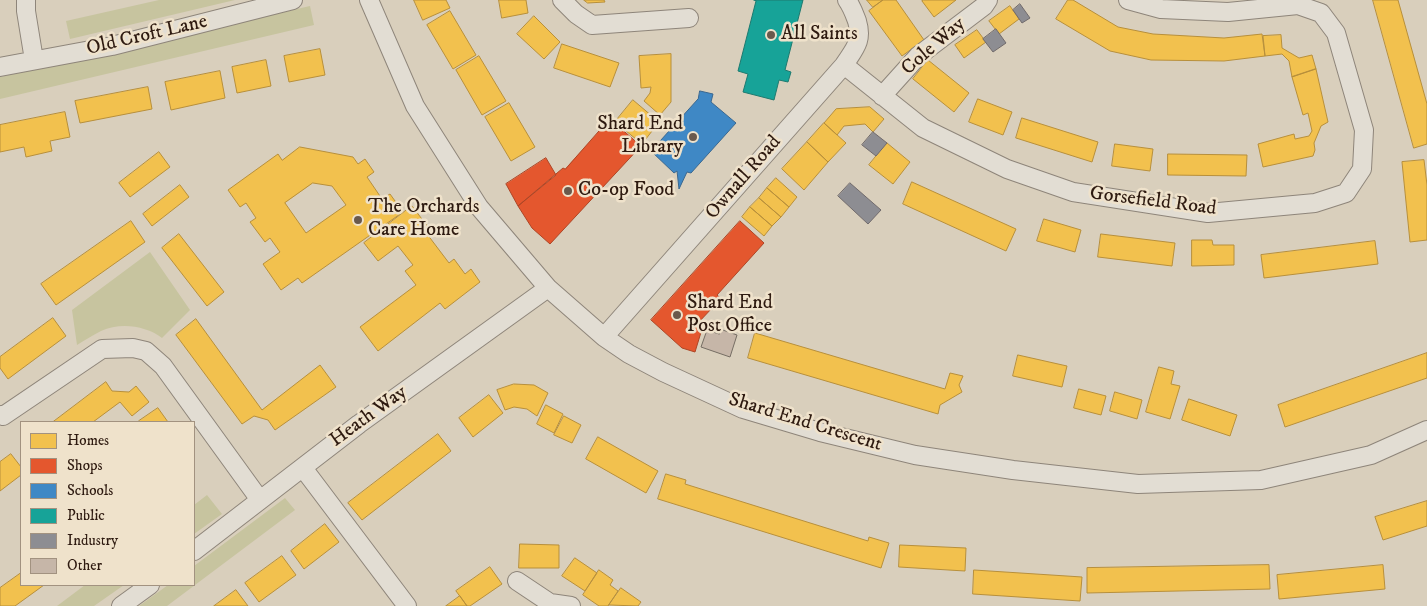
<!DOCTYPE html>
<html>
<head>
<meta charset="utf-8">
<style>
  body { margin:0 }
  #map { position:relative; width:1427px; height:606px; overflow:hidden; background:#d9cfbc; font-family:"IM FELL DW Pica",serif }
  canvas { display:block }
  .legend { position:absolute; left:20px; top:421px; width:175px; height:165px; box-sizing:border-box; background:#efe2cb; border:1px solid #a29280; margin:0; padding:6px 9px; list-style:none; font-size:15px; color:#2e1a10 }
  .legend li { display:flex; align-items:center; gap:10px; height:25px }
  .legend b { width:25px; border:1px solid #a29280 }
</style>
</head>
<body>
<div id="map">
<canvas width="1427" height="606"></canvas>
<ul class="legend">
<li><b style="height:14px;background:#f2c14e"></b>Homes</li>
<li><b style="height:14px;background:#e4572e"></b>Shops</li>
<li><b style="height:14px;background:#3f88c5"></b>Schools</li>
<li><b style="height:14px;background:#17a398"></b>Public</li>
<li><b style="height:14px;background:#8d8d92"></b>Industry</li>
<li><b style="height:14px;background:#c6b6a8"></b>Other</li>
</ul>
</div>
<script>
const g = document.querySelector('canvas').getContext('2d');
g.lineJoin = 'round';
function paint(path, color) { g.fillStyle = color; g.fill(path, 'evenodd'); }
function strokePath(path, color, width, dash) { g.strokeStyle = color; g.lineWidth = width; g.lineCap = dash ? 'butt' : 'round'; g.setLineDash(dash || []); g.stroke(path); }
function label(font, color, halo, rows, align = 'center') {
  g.font = font + ' "IM FELL DW Pica",serif'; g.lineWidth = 5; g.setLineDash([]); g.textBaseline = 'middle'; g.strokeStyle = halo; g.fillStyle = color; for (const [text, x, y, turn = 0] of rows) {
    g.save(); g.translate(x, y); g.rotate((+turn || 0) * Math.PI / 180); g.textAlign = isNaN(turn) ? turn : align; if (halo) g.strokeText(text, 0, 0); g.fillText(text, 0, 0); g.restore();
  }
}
const green = new Path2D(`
  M159,0H235L70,39L66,21Z
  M310,6L314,25L0,99V77Z
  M150,252L190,310L162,338C146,326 121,322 101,331C93,335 85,340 77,345L72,310Z
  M207,495L222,514L194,534V505Z
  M285,498L295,510L167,606H139L168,585H194V566Z
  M85,585H124L94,606H57Z`);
const homes = new Path2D(`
  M414,0H446L450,8L423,20Z
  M499,0H526L528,13L502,18Z
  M584,0H604L605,2L588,3Z
  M867,0H883L873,7Z
  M883,0H896L924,40L902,56L869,11Z
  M924,0H956L934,17L922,1Z
  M1068,0H1073L1118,27L1153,34L1224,38L1262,34L1265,56L1224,61L1151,60L1110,51L1056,19Z
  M1373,0H1398L1427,104V144L1414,148Z
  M1010,6L1019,19L999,34L989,21Z
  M450,11L476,55L453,69L427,25Z
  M534,16L560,42L544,59L517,34Z
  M977,30L986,42L964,58L955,45Z
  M1281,35L1282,48L1299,58L1312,55L1316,69L1292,77L1289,61L1282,54L1265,56L1263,36Z
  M562,44L619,63L610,87L554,68Z
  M320,49L325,75L289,82L284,56Z
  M671,54V102L660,115L644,101L650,93L651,87L641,88L639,56Z
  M479,56L506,101L482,115L456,70Z
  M266,60L271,86L237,93L232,67Z
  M928,60L969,93L954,112L913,79Z
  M1316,69L1328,122L1321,126L1314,143L1315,150L1313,156L1263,167L1258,144L1294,134L1295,139L1309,136L1312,131L1308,113L1303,115L1292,77Z
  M220,71L225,98L171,110L165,82Z
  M148,87L152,109L80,123L75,101Z
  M978,99L1012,112L1003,135L969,122Z
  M633,100L659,122L642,144L615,122Z
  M509,103L535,147L511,161L485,117Z
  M870,107L884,119L873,132L865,124L844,126L837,135L824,123L836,109Z
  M65,112L70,137L50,141L52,151L26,157L24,147L0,152V125Z
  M1022,118L1098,142L1092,162L1016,138Z
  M824,123L846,143L828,162L807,142Z
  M807,142L828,162L804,190L782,169Z
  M887,143L910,162L893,184L869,165Z
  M1115,144L1153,149L1150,171L1112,166Z
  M300,147L353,157L358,164L365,159L374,172L367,177L382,199L390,194L403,212L302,283L298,278L281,290L263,264L280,252L270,238L265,242L250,222L256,218L246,203L240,207L228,190L278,154L282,160ZM313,183L332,186L346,205L306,233L285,203Z
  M159,152L170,167L130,197L119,183Z
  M1168,154L1247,155L1246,176L1168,175Z
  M1424,160L1427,185V240L1410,242L1402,162Z
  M776,178L797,197L789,207L767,188Z
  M912,182L1016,229L1006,251L903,204Z
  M180,185L189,197L152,226L143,214Z
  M767,188L789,207L781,217L759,198Z
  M759,198L781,217L772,226L750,207Z
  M412,206L428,227L424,230L449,263L454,259L465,274L471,269L480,282L445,309L440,303L378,351L360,327L416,285L405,271L413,265L398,246L378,261L364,243Z
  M750,207L772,226L764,236L742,217Z
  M1044,219L1081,230L1075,252L1037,241Z
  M131,221L145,242L56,305L41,284Z
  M179,234L224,292L207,306L162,248Z
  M1101,234L1175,243L1172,266L1098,257Z
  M1192,240H1212L1213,245H1234V265L1192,266Z
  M1375,241L1378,264L1264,278L1261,255Z
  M53,318L66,336L8,379L0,368V357Z
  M196,319L262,410L320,365L336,387L275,430L268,420L254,416L242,424L176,335Z
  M755,333L945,389L950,373L963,376L959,385L962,392L940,405L938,414L748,358Z
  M1427,353V378L1285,427L1278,405Z
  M1018,355L1067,366L1062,387L1013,376Z
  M1159,367L1174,371L1171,384L1180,386L1170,419L1146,412Z
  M106,382L112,391L129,392L136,386L149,402L132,416L120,402L93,422H53Z
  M514,384L534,385L548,393L537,416L527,409L514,407L505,410L497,390Z
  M1079,389L1106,396L1101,415L1074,408Z
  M1115,392L1142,400L1137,419L1110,411Z
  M489,395L503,413L473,437L459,418Z
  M1189,399L1237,415L1230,436L1182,420Z
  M546,405L563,414L554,433L537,424Z
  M158,408L168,422H140L139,421Z
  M564,416L581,425L572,443L554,435Z
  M438,434L451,451L362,520L348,503Z
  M598,437L658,471L646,493L586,459Z
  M11,454L21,467V475L0,491V462Z
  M666,474L686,480L685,484L868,541L869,537L889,543L881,568L658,499Z
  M1427,501V526L1383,540L1375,517Z
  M325,524L339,542L304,569L291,551Z
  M520,544L559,545V568H519Z
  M900,545L966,548L965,571L899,567Z
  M282,556L296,575L259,602L245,583Z
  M575,558L597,573L585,591L562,576Z
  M1269,565L1270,589L1087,593V568Z
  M1383,565L1385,589L1279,599L1277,575Z
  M490,567L502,584L470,606H467L456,591Z
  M599,570L613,580L610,585L618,591L608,606H599L583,595Z
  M974,570L1082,577L1080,601L973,594Z
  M21,573V585H44L15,606H0V588Z
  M621,588L641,602L638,606L609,605Z
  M236,590L248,606H214Z
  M460,596L467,606H446Z`);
const shops = new Path2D(`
  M610,119L641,146L550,244L532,228L518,206L563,168L565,169Z
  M546,158L556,175L518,206L506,184Z
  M740,221L764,243L717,295L725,302L718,309L714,306L697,324L702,329L695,352L682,348L651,320Z`);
const schools = new Path2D(`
  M700,91L713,94L711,102L736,123L691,173L687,172L679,189L677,171L674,173L651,151L698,99Z`);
const public = new Path2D(`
  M754,0H803L785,70L791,72L788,82L779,80L774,100L743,92L748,74L738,71L756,1Z`);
const industry = new Path2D(`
  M1020,4L1030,18L1022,23L1013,10Z
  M996,29L1006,43L993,52L983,39Z
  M873,132L887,143L876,156L862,145Z
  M850,183L881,210L868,224L838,196Z`);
const building = new Path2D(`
  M720,329L737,335L730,357L701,347L707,330L719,334Z`);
const street = new Path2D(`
  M26,0V11L34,60
  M369,0L415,106L479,207L548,288L604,337L629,354L663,372L743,409L820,432L915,455L1013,470L1138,484L1261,480L1371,455L1427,430
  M562,0L576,14L592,25L689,18
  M844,65L923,128L1007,169L1073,192L1208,213L1315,203L1346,193L1362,169L1364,130L1336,33L1321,13L1298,5L1228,12L1161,9L1128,0
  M0,67L112,46L293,0
  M882,96L918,56L984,6L988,0
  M604,337L844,65C855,48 863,41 857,21C854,13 852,7 847,0
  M0,415L3,416L102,349L133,348L146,351L163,366L260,500
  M303,468L407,606
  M194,551L359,424L548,288
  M517,581L550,603L571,606
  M121,606L150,585`);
const markers = [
  [771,35,5,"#6a594c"],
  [693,137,5,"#6a594c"],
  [568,191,5,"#6a594c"],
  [358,220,5,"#6a594c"],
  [677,315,5,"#6a594c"]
];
const poiNames = [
  ["All Saints",781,35],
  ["Shard End",683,125,"right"],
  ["Library",683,148,"right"],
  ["Co-op Food",578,191],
  ["The Orchards",368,208],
  ["Care Home",368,231],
  ["Shard End",687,304],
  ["Post Office",687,327]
];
const streetNames = [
  ["Old Croft Lane",147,36,-13],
  ["Cole Way",934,47,-41],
  ["Ownall Road",744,178,-49],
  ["Gorsefield Road",1153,202,7],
  ["Heath Way",369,417,-36],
  ["Shard End Crescent",805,423,17]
];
paint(green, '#c7c49f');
paint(homes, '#f2c14e');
strokePath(homes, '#b78f3b', 1);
paint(shops, '#e4572e');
strokePath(shops, '#ad4525', 1);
paint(schools, '#3f88c5');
strokePath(schools, '#3a678f', 1);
paint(public, '#17a398');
strokePath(public, '#1e7a6f', 1);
paint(industry, '#8d8d92');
strokePath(industry, '#706a6b', 1);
paint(building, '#c6b6a8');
strokePath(building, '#756d63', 1);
strokePath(street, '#8e857a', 20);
strokePath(street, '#e2ddd3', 18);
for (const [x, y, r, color] of markers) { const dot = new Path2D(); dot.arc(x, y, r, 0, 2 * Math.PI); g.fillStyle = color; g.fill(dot); strokePath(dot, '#efe2cb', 2); }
label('20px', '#2e1a10', '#efe2cb', poiNames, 'left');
label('20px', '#2e1a10', '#efe2cb', streetNames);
</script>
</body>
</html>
